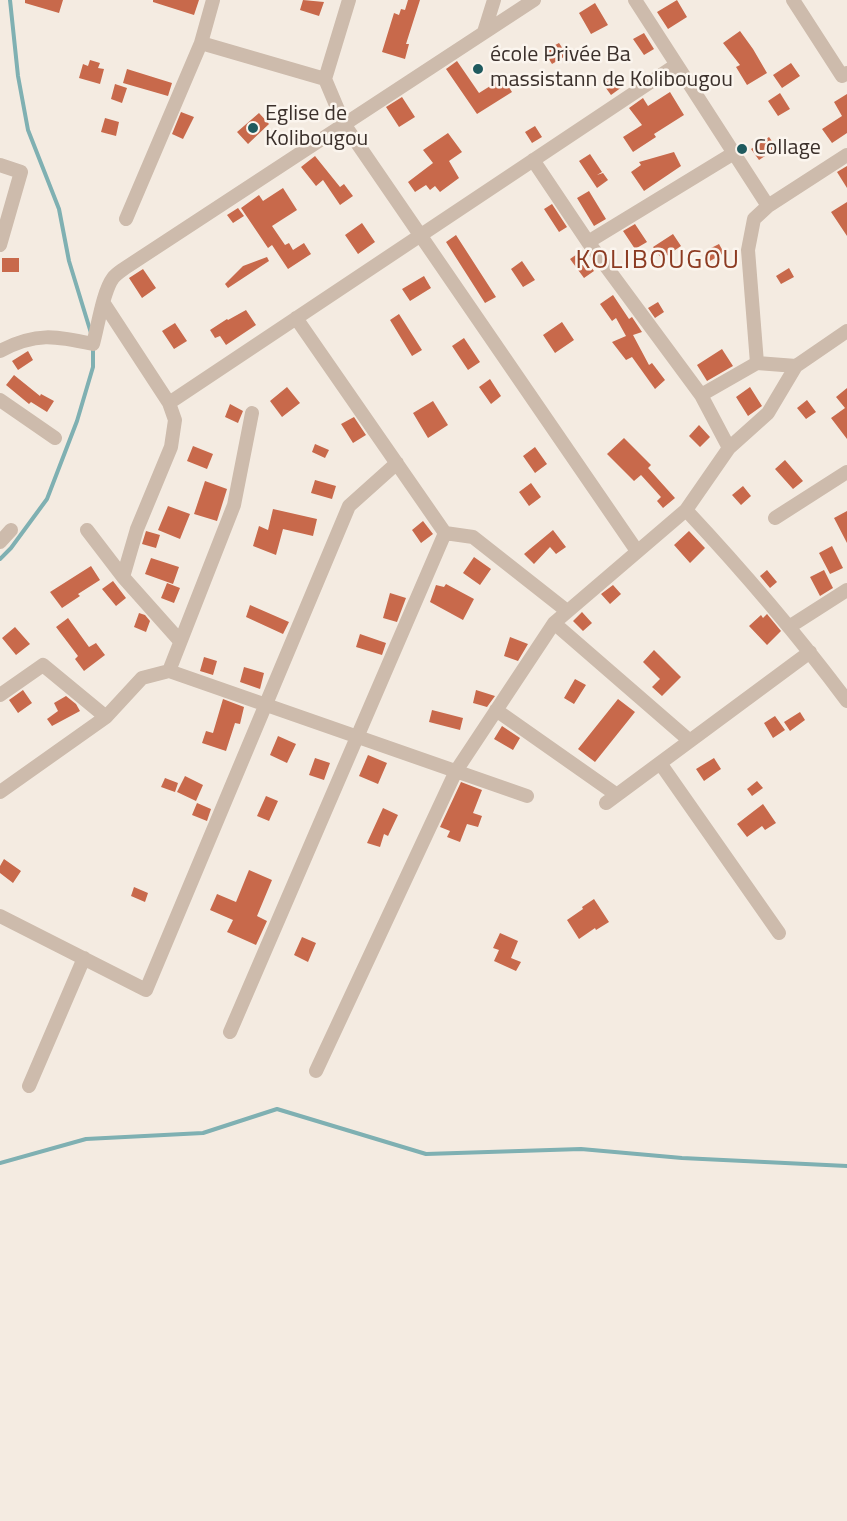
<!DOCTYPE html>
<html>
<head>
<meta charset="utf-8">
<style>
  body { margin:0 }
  canvas { display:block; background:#f4ebe1 }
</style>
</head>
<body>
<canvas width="847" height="1521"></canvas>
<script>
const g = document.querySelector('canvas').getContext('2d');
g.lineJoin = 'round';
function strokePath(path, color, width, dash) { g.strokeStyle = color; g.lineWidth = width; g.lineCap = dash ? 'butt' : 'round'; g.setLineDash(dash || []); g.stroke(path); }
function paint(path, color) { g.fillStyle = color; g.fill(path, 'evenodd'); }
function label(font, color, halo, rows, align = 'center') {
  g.font = font + ' "Titillium Web",sans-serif'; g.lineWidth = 5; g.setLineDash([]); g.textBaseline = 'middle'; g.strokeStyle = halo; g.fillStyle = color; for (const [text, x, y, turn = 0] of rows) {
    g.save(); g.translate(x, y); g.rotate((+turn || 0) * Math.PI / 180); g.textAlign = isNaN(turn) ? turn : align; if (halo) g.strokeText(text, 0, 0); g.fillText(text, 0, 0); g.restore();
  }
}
const stream = new Path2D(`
  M10,0L18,76L28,130L59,209L69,261L91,333
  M0,559L11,548L47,499L77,421L93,367V346
  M0,1163L86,1139L203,1133L277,1109L426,1154L581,1149L682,1158L847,1166`);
const building = new Path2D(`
  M25,0H63L59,13L25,3Z
  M153,0H199L194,15L153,2Z
  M303,0L324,2L319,16L300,10Z
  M408,0H420L406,44H409L405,59L382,52L394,13L399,15L401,9L405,10Z
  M677,0L687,17L668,29L657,12Z
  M595,3L608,25L591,34L579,13Z
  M740,31L753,49L767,73L747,85L736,67L740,65L723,43Z
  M644,33L654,49L644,55L633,39Z
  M559,43L567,55L552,64L544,51Z
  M90,60L100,63L98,68L104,69L100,84L79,78L83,64L88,66Z
  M457,61L479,93L503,78L512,92L477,114L446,69Z
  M791,63L800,76L782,88L773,75Z
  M127,69L172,83L168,96L123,83Z
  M615,76L622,87L611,95L603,84Z
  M115,84L127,88L122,103L111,99Z
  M670,92L684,115L654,134L656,137L633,152L623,137L642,125L629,108L643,98L648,106Z
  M780,93L790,109L778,116L768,101Z
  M847,94V133L832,143L822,129L842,116L834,102Z
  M402,97L415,117L399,127L386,107Z
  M181,112L194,117L183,139L172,134Z
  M259,113L269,124L248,144L237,132Z
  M105,118L119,122L116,136L101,132Z
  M535,126L542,137L532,143L525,132Z
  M448,133L462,152L449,161L459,178L440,192L435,186L430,190L426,185L415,192L408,182L433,163L423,150Z
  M769,137L777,148L759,160L751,149Z
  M674,152L681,166L644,191L631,172L641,165L639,162Z
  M590,154L602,172L597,175L603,173L608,180L597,188L579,161Z
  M315,156L340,187L344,184L353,196L340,205L323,180L316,186L301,167Z
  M847,166V188L837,172Z
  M283,188L297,210L272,226L285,245L289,243L293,250L304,243L311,254L288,269L272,245L268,248L241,208L259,195L263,201Z
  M589,191L606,219L594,226L577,198Z
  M847,202V236L831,212Z
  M552,204L567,227L559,232L544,209Z
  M238,208L244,216L233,223L227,215Z
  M362,223L375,242L358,254L345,235Z
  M635,224L647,242L635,249L623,231Z
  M673,234L681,246L662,259L653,247Z
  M456,235L496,297L485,303L446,242Z
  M719,244L724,253L710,261L705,251Z
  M580,252L594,271L584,278L570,259Z
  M267,257L269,261L228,288L225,284L243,266Z
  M2,258H19V272H2Z
  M522,261L535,280L523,287L511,269Z
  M789,268L794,277L781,284L776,276Z
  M143,269L156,288L142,298L129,278Z
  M424,276L431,288L410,301L402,289Z
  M613,295L629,319L632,317L642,332L633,335L649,365L652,363L665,380L655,389L632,357L626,360L612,342L626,336L616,318L612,321L600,304Z
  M658,302L664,312L655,318L648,308Z
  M246,310L256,325L226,345L220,336L215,338L210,330L227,319L228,320Z
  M399,314L422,350L412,356L390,320Z
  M562,322L574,340L555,353L543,335Z
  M175,323L187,341L174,349L162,331Z
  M464,338L480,362L468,370L452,346Z
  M722,349L733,366L707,381L697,365Z
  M28,351L33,360L18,370L12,361Z
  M14,375L40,396L41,394L54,401L47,412L31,402L29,404L6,385Z
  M490,379L501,396L491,404L479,387Z
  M287,387L300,403L282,417L270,401Z
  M750,387L762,406L748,416L736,397Z
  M847,388V439L831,418L845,408L836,397Z
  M807,400L816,412L806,419L797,408Z
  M433,401L448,425L428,438L413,413Z
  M230,404L243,411L238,423L225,417Z
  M354,417L366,435L353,443L341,424Z
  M699,425L710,437L700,447L689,436Z
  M624,438L651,465L648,468L675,498L663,508L657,501L661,497L641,475L634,481L607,454Z
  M315,444L329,450L325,458L312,452Z
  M193,446L213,454L207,469L187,461Z
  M535,447L547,464L535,473L523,456Z
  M785,460L803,481L793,489L775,469Z
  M315,480L336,486L332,499L311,493Z
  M205,481L227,489L217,521L194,514Z
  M531,483L541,497L529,506L519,492Z
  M743,486L751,496L741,505L732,495Z
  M168,506L190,514L180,539L158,530Z
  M273,509L317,519L313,536L283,529L276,555L253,546L259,526L268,530Z
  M847,511V543L834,518Z
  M423,521L433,534L421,543L412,530Z
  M553,530L566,547L556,554L550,547L534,564L524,554Z
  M146,531L160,535L156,548L142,544Z
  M689,531L705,548L690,563L674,545Z
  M832,546L843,568L830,574L819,553Z
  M474,557L491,569L480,585L463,573Z
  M151,558L179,567L173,584L145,574Z
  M91,566L100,580L78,594L80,596L62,608L50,592Z
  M767,570L777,582L770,588L760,576Z
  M824,570L833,588L820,596L810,577Z
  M113,581L126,598L116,606L102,589Z
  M167,583L180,588L174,603L161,598Z
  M446,584L474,599L463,620L430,602L436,585L444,587Z
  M613,585L621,594L610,604L601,594Z
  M390,593L406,598L397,622L383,618Z
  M250,605L289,622L283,634L246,617Z
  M582,612L592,623L583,631L573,621Z
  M139,613L145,615L150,621L146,632L134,627Z
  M767,614L781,631L767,645L749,626L761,615L763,618Z
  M68,618L89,647L96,643L105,655L84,671L75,659L78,656L56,627Z
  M15,627L30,644L16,655L2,638Z
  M360,634L386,643L382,655L356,647Z
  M510,637L528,644L518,661L504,656Z
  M654,650L681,677L662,696L652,687L660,679L643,662Z
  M204,657L217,661L213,675L200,671Z
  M244,667L264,673L260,689L240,682Z
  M575,679L586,685L574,704L564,698Z
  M23,690L32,703L18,713L9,700Z
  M476,690L495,696L487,707L473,703Z
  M66,696L76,704L80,711L52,726L47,719L58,711L54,703Z
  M223,699L244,707L240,724L235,723L226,751L202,743L206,731L213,733Z
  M618,699L635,712L595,762L578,749Z
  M432,710L463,718L460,730L429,722Z
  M800,712L805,720L790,731L784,722Z
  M775,716L785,730L773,738L764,723Z
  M502,726L520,738L513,750L494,739Z
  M278,736L296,744L287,763L270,755Z
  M368,755L387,763L378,784L359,776Z
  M315,758L330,763L324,780L309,775Z
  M714,758L721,769L704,781L696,769Z
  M185,776L203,785L196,801L177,792Z
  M165,778L178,783L175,792L161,787Z
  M757,781L763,788L752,796L747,789Z
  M461,782L482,790L473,813L482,816L478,827L467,824L460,842L447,837L450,831L440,827Z
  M266,796L278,801L269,821L257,816Z
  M197,803L211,809L207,821L192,815Z
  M763,804L776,823L765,830L762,826L747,837L737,824Z
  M383,808L398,815L388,836L384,834L380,847L367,843Z
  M4,859L21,871L13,883L0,873V866Z
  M249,870L272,880L257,916L267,921L256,945L227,932L233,920L210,910L217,894L236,902Z
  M134,887L148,893L145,902L131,896Z
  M594,899L609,922L596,930L595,928L579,939L567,920L583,909L582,907Z
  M500,933L518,941L511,958L521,962L516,971L494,961L499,950L493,948Z
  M302,937L316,943L308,962L294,955Z`);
const minor = new Path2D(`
  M349,0L325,79L344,124L637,551
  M635,0L768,206
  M793,0L842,76L847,73
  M484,32L494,0
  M201,43L325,79
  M533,160L588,242L701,395L729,448
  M0,165L21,172L0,245
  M126,219L201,43L213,0
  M588,242L734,153
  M103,302L169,403L175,420L171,447L137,529L123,577
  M296,318L445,533L473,537L567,611
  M0,351C36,332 55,336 93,344C98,326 103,291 113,278C116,274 121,271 125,268L534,0
  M757,363L748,250L754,219L768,206L847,155
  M701,395L757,363L796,366
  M0,400L55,438
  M169,403L676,65
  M686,510C743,571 797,634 847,701
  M775,518L847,472
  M87,530L123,577L180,641
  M0,542L11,530
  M554,623L690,741
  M789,627L847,590
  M169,671L234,505L252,413
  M0,695L43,665L106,717
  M496,710L617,795
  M660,763L779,933
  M0,792L106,717L142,678L169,671L527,796
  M606,803L810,652
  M0,916L146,990L349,506L397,463
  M230,1032L445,533
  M316,1071L456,771L554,623L686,510L729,448L768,413L796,366L847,331
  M29,1086L84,958`);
const markers = [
  [478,69,6,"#1f5a5e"],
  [253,128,6,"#1f5a5e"],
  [742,149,6,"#1f5a5e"]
];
const poiNames = [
  ["école Privée Ba",490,56],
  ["massistann de Kolibougou",490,81],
  ["Eglise de",265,115],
  ["Kolibougou",265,140],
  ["Collage",754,149]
];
const quarterNames = [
  ["KOLIBOUGOU",658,262]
];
strokePath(stream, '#7fb0b2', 4);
paint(building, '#c8694b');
strokePath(minor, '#cdbbac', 14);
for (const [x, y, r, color] of markers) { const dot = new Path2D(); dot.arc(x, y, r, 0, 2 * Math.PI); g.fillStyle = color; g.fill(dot); strokePath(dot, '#fbf5ee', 2); }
label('22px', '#3b302b', '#fbf5ee', poiNames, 'left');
g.letterSpacing = '1.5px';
label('26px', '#8c3b22', '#fbf5ee', quarterNames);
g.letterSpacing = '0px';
</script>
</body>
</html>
